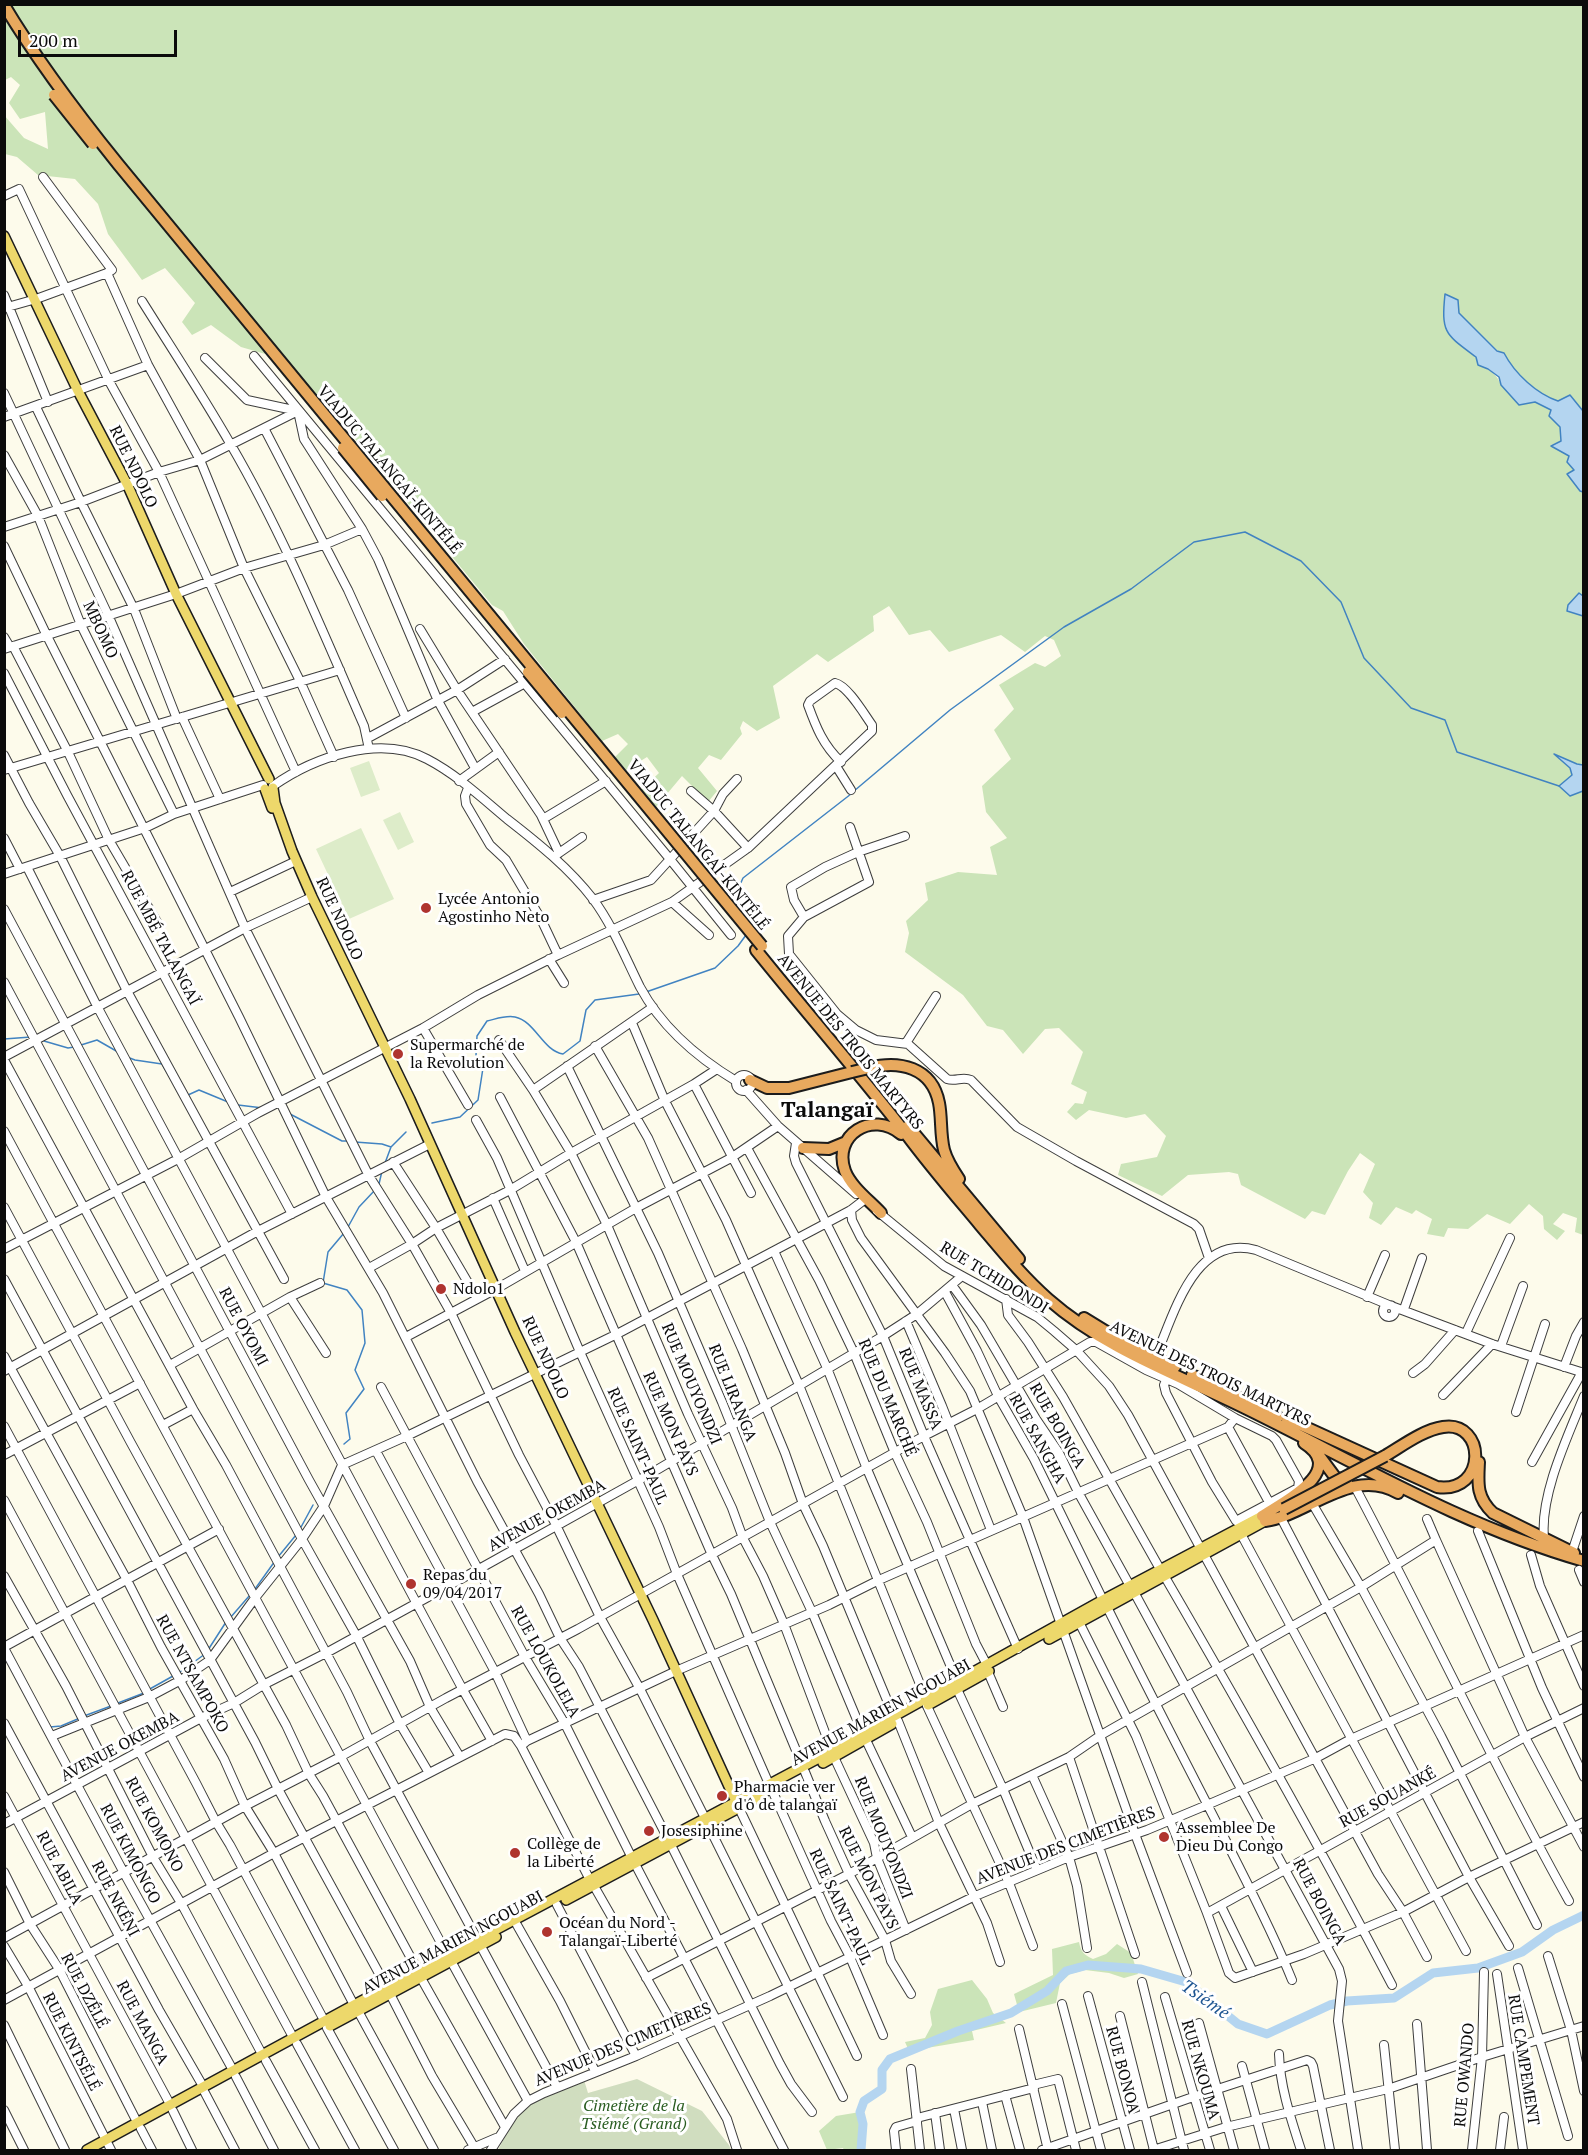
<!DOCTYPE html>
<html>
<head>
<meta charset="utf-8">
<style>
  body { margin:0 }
  #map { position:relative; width:1588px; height:2155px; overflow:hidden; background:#fdfbeb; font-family:"PT Serif",serif }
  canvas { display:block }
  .frame { position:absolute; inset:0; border:6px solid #0b0b0b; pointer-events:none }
  .scale { position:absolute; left:18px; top:30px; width:159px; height:27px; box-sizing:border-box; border:3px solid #0b0b0b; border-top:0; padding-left:8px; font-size:18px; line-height:21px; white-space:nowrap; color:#0b0b0b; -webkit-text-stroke:4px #fff; paint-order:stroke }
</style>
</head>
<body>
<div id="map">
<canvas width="1588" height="2155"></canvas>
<div class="frame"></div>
<div class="scale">200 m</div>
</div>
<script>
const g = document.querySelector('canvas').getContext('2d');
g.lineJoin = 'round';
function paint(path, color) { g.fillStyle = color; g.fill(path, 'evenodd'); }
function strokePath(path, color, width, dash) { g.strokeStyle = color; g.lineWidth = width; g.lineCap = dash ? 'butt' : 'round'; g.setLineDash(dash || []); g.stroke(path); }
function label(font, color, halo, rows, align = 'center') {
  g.font = font + ' "PT Serif",serif'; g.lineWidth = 6; g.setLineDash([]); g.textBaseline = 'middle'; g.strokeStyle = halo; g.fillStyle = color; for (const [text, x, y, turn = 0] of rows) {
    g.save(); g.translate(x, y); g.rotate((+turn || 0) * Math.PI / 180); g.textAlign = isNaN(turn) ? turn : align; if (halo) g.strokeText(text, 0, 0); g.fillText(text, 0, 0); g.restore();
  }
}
const green = new Path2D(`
  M5,5H1583V411L1570,395L1558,402C1537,393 1515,374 1504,353L1498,351L1459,313L1446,294C1439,329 1450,338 1476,357L1478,365C1489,369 1497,374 1501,385L1551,410L1549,416L1560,427L1561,441L1551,445L1569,456L1574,470L1567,474L1580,491L1583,492V596L1578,594L1568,605L1567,611L1583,616V765L1577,764L1556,756L1570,768L1572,775L1559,786L1583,791V1235L1575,1232L1577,1218L1563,1213L1553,1224L1565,1231L1557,1240L1544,1229L1543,1216L1529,1204L1510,1224L1487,1214L1468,1229L1448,1228L1444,1237L1427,1234L1432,1219L1416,1210L1412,1214L1396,1207L1381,1225L1369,1218L1373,1203L1363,1192L1375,1164L1360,1153L1348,1171L1325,1215L1312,1211L1305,1219L1241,1185L1238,1174L1229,1172L1188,1175L1162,1196L1118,1175L1121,1164L1157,1157L1166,1136L1145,1114L1126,1118L1089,1110L1076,1120L1067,1112L1075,1103L1083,1104L1087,1092L1071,1084L1083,1052L1059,1028L1045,1029L1023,1054L1003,1030L987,1026L963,995L905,952L909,933L906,921L928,900L925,883L958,872L997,875L990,847L1007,838L986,812L982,786L1011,759L994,730L1014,709L999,685L1035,663L1045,667L1061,656L1054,640L1045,636L1025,652L1001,635L949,652L930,630L909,635L889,606L873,616L874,631L828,662L817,654L773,686L780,718L757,731L743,721L740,728L742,734L721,760L709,755L698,768L717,791L708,802L682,776L656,807L641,790L659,773L647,757L626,770L615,757L628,744L618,734L602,741L524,644L503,611L492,605L357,442L342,416H332L286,360L241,347L211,325L192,335L182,322L195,303L165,268L142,280L108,234L98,204L75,179L38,175L17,157L5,154L4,115L24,138L48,149L45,112L20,119L9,103L20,85L11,77L5,80Z
  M1079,1942C1081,1952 1084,1955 1093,1959L1106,1954L1117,1944L1131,1953L1138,1974L1124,1978L1109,1973L1085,1970L1070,1974L1060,1983L1056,2003L1019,2012L1014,1994L1053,1975L1052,1949Z
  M972,1980L987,1999L993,2013L1006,2023L972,2031L974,2040L909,2051L905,2042L925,2038L932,2025L930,2012L938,1989Z
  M860,2112L861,2150H844L843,2148L827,2150L819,2131L836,2116Z`);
const cemetery = new Path2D(`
  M637,2079L702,2111L729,2145L731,2150H498C506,2135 514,2118 528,2107C543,2094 566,2087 584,2080L588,2093Z`);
const pitch = new Path2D(`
  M369,761L380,790L361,797L350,768Z
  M400,812L414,842L398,850L383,820Z
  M361,828L394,899L349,919L316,849Z`);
const water = new Path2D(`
  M1445,294L1458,300L1459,313L1497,351L1504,353C1515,374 1537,394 1558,401L1570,395L1583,411V492L1580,491L1567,474L1574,470L1567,462L1569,456L1551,446L1561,441L1560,427L1549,416L1551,410L1535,402L1519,405L1501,385L1499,377L1488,369L1478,365L1476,357C1445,334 1441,333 1445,294Z
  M1579,593L1583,596V616L1567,611L1568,605Z
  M1554,754L1577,764L1583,765V791L1570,796L1559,786L1572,775L1570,768Z`);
const stream = new Path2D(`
  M854,791L950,710L1064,627L1131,589L1194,542L1245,532L1301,561L1341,602L1364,658L1411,708L1445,720L1457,752L1559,786
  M753,926L751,916L742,909L739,887L743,878L851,794
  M646,992L715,968L738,946L746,935
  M4,1039L31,1037
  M44,1041L68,1048L74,1047
  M81,1045L97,1040L118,1052
  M127,1057L135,1060L162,1064L181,1096
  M188,1095L199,1090L228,1102
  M238,1105L263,1108
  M290,1114L342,1141H348
  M432,1123L460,1117L478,1100L483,1068L476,1055L477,1036L487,1021C496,1019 506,1015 515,1017C535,1021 543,1051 563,1054L580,1041L586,1010L595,1000L639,994
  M355,1142L382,1144L391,1147
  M385,1163L391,1147L406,1132
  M379,1184L382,1171
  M348,1227L359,1207L375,1190
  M344,1444L350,1439L346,1413L364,1389L355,1370L365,1343L362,1310L347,1290L323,1283L328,1252L344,1233
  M300,1529L313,1505
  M278,1557L296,1535
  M255,1589L275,1561
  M230,1618L250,1595
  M208,1650L226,1622
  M180,1672L205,1654
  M148,1690L173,1676
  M118,1703L144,1693
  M84,1716L111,1706
  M50,1727L61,1726L80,1718`);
const river = new Path2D(`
  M861,2150L863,2124L860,2112L864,2101L882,2089V2070L890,2059L958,2031L1011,2013L1047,1991L1066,1971L1088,1965L1141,1969L1186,1982L1238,2024L1267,2034L1330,2005L1347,2001L1394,1998L1433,1973L1478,1968L1522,1952L1553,1930L1584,1915`);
const minor = new Path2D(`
  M43,177L112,270L107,273L148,365L200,460L244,568L300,681L334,757
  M4,196L19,189L109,381L159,472L296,772
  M4,295L48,402
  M142,301C172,349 203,396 231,445C283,534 323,632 364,726L369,749
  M4,308L36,299L107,273
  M254,356L669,858L731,935
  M205,358L247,400L298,411L304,439L362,529L378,559L438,701L475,768
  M4,393L109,617L245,928L369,1176L412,1244L451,1313L519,1455L556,1525L600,1617L640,1689L705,1818
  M36,407L81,502L134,609L177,719
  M4,417L148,365
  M264,428L348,590L406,718
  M4,455L38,516L81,625L174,814
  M4,527L81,502L159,472L200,460L298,411
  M4,546L47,636L239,1017L326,1197L383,1293L477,1481L539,1594L560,1638L579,1667L668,1839
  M420,629L457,690L541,815L559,853L554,857
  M4,637L10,647
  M13,646L68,752L109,840L157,922
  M4,649L176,594L244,568L324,545L362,529
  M4,673L67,795L292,1214
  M472,712L525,683
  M182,717L220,799
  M368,738L457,690L505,659
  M4,755L29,803L60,856L127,991L284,1279
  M836,766L851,790
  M4,770L340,670
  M459,781L499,752
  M273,786C314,757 380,734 427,759C456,774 482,798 507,819C538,843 569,868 593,899C613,926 625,957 640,987C661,1026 698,1058 736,1081
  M468,788L465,796L466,804L490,845L506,860L541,919L558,955
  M691,791L714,811L748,848
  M543,819L606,781
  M850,827L869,882L804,917L788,936L789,954L837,1014L856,1030L876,1040L908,1044L947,1079C956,1082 962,1076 971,1080L1017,1127L1076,1161L1194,1224L1199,1229L1209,1258
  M4,838L20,869
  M559,853L582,837
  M27,867L98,1008L463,1690L492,1741
  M4,874L145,828L174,814L263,785
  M230,892L296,861
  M593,900L651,880L714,811L723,794L737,779
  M672,902L709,935
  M4,909L309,1480L410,1661L430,1707L460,1757
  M804,917L794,900L791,887L825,867L858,852L905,836
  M549,959L564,983
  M4,982L302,1539L357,1637L400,1724L429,1773
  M632,1023L665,1101L726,1220L799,1385L926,1699
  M423,1028L468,1105
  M499,1040L533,1090L571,1153L607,1225L688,1414L732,1508L743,1538L763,1576L784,1624L832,1751
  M906,1043L936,996
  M595,1046L648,1138L742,1349L785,1453L803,1504L823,1546L894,1717
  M4,1057L245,928L312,897
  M4,1060L193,1409L226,1465L347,1692L370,1741L557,2087
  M567,1066L658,1253L722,1402L770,1522L812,1612L863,1734
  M736 1083a8 8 0 1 1 16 0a8 8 0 1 1-16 0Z
  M694,1084L751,1193
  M533,1090L653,1007
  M746,1090L778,1126L856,1194
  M500,1097L576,1242L712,1555L731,1594L803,1767
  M476,1120L497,1158L580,1352L659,1527L677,1574L769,1784
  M4,1131L448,1956
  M796,1143L794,1156L796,1163L883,1336L924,1436L1018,1649
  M747,1148L819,1280L854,1353L895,1453L927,1522L976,1644L987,1665
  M393,1162L436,1228L477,1298
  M493,1198L525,1271
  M4,1207L131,1443L286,1725L309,1774L323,1796L418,1971
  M851,1210L852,1220L861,1238L945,1353L970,1391L1023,1517L1135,1834L1187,1973
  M877,1211L944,1266L1037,1317L1054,1331L1077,1351L1109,1386L1128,1415L1378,1874L1403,1912L1427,1957
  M4,1249L178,1159L258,1113L423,1028L478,995L558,955L672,902L748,848L872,731V725C864,714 848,686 835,683L810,701L808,705C816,727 823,745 841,762
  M774,1251L827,1368L867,1469L957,1681
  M369,1268L412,1244L436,1228L510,1190L571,1153L694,1084L717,1069
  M4,1279L255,1742L278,1789L387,1988L432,2076L476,2150
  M952,1285L981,1325L1036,1419L1059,1453L1078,1492L1130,1586
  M945,1292L977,1351L998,1396L1034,1459L1103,1600
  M290,1297L326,1353
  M1367,1297L1385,1255
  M1006,1299L1008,1315L1028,1342L1063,1397L1160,1569
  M1383 1311a6 6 0 1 1 12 0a6 6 0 1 1-12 0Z
  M1394,1307L1492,1344L1584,1373
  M1404,1309L1422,1258
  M906,1321L942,1406L991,1530
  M1466,1333L1510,1238
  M406,1337L496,1289L636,1208L731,1158L778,1126
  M1501,1346L1523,1286
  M4,1356L127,1580L161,1647L224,1759L245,1806L274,1853L354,2005
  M1155,1358C1174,1315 1194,1233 1256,1250L1389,1305
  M170,1365L290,1297L320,1283
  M1564,1367L1576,1336L1584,1322
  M4,1371L258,1231L430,1144
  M1413,1373L1425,1364L1455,1330
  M381,1387L525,1657L565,1724L632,1858L784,2150
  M1443,1395L1492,1344
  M1516,1412L1545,1324
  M163,1425L193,1409
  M4,1426L196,1783L216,1822L230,1845L325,2022
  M1228,1427L1270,1504
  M376,1451L495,1672L527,1741
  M4,1455L140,1383
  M1532,1462L1582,1372
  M1355,1487C1428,1624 1493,1765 1569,1901
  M4,1500L294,2039
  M1312,1503L1361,1587L1441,1736L1537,1925
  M1281,1518L1469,1877L1509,1946
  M1478,1531L1542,1688L1584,1777
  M1241,1534L1466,1951
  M1544,1537C1540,1494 1568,1436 1584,1396
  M1436,1540L1525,1737L1584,1847
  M1572,1552L1584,1516
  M1531,1555L1540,1586L1584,1686
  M1579,1570L1584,1582
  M4,1576L66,1686L153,1857L181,1903L263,2056
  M1165,1577C1243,1711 1320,1847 1392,1985
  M1134,1592L1339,1969L1342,1981L1338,2021L1358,2150
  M1107,1607C1145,1684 1184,1759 1223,1835C1247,1883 1272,1930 1292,1980
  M1079,1622L1136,1736L1207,1913L1229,1973L1235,1978L1304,1954L1403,1912L1469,1877L1584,1822
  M4,1647L219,1529
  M4,1648L124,1873L234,2072
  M988,1672L1003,1707
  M957,1689L1003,1789L1037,1870
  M927,1706L1009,1883L1033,1946
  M898,1721L939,1823L987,1923L1000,1962
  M4,1723L159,2010L204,2088
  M52,1736L149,1697L181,1680L210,1660L255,1598L302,1539L324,1506L342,1465L407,1436L617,1334L851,1210L864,1200
  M866,1740L912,1837
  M521,1746L527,1741L676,1671L829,1605L879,1580L1228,1427L1235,1418
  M834,1757L874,1843L877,1858L906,1930
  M1069,1757L1135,1954
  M805,1772L825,1821L849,1874L885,1940L891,1961L911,1994
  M1032,1775L1069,1857L1077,1886L1087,1948
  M772,1790L831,1921L850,1957L883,2035
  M4,1796L171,2106
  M739,1808L857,2056
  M4,1824L201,1718L234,1703L263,1685L326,1653L479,1569L655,1471L883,1336L917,1314L962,1276
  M708,1825L843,2097
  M671,1845L780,2064L791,2084L812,2112
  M4,1872L30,1924L59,1969L138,2124
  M594,1886L727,2119L737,2150
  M557,1905L636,2056
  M1221,1906L1253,1972
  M1207,1913L1525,1737L1584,1708
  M517,1925L560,2001L595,2071
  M4,1938L245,1806L340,1757L446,1698L578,1629L924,1436L977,1409L1090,1342H1096L1146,1370L1178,1384L1235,1418L1272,1436L1276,1440L1299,1481L1298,1488L1236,1521L1212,1482L1166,1393L1164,1385L1166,1380
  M4,1946L28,1986L111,2150
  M1548,1956L1571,2030L1584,2091
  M451,1961L528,2101
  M1518,1968L1568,2136
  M1497,1974L1523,2150
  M421,1978L505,2127
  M646,1978L849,1874L972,1804L1069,1757L1101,1735L1361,1587L1436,1540L1427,1519
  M1142,1982L1184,2150
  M1088,1996L1130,2150
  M1165,1997L1210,2150
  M4,2000L274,1853L505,1734L514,1736L521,1746L590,1880
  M1062,2004L1101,2150
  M358,2011L434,2150
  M1120,2016L1154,2150
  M1199,2023L1234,2150
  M1417,2024L1427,2150
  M4,2025L65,2150
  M327,2028L394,2150
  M1019,2029L1048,2150
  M297,2044L355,2150
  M1384,2045L1395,2150
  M1279,2054C1280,2087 1291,2119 1301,2150
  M266,2061L315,2150
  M1242,2066L1265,2150
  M911,2069L920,2150
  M236,2077L274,2150
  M1033,2085L1058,2079L1076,2150
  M205,2093L235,2150
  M1005,2095L1020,2150
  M982,2102L992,2150
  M954,2109L962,2150
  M4,2110L24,2150
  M173,2111L192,2150
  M935,2113L940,2150
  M917,2118L1034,2088
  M141,2129L152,2150
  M468,2150L496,2138
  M491,2150L514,2114L528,2101L544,2093L636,2056L770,1996L973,1897L1069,1857L1147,1830L1207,1805L1316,1758L1351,1739L1584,1635
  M896,2150L894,2131L896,2127L917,2121
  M1042,2150L1193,2097L1307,2060L1311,2062L1313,2066L1330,2150
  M1153,2150L1226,2127L1388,2089L1482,2057L1584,2026
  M1472,2150L1482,2057L1484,1972
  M1500,2150L1504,2117`);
const major = new Path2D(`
  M4,236L78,391L128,486L176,594L269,779
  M273,788L275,803L292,851L312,897L410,1099L515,1332L653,1620L738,1806
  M265,789L272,808
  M1049,1639L1265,1521
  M928,1705L989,1671
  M823,1763L892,1724
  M566,1900L763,1795
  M330,2026L496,1937
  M87,2150L354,2005L817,1759L1103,1600L1262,1516`);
const highway = new Path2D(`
  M756,950C806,1012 858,1072 907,1135C930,1166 955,1195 980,1225C1002,1251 1023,1277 1048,1299C1106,1350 1179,1375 1247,1409C1359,1464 1462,1526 1584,1561
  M869,1068C899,1060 932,1067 939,1103C942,1118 940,1134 944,1150C947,1161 953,1170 959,1179
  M750,1080L767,1088H789L852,1072
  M908,1126L1019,1259
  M803,1148L829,1149L846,1142
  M881,1213C870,1201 851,1187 845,1171C832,1135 872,1110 901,1134
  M1084,1318L1128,1345L1175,1367
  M1192,1375L1278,1417
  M1287,1421L1301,1425L1437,1487C1488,1494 1486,1420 1443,1427C1423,1430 1402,1446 1385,1456
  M1318,1454L1335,1477L1347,1482
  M1479,1462C1478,1483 1476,1497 1493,1513L1574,1553
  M1262,1516C1283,1502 1348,1471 1304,1443
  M1265,1521C1308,1515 1352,1466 1398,1493`);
const highwayBridge = new Path2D(`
  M4,5C38,62 77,113 118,164L762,946
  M54,95L93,144
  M343,448L382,496
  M528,672L562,713
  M852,1072L869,1068
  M1284,1509L1385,1456`);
const markers = [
  [426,908,6,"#af342f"],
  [398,1054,6,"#af342f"],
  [441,1289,6,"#af342f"],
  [411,1584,6,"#af342f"],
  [722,1796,6,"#af342f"],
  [649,1831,6,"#af342f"],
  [1164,1837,6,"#af342f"],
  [515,1853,6,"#af342f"],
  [547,1932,6,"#af342f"]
];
const streetNames = [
  ["RUE NDOLO",133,467,64],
  ["VIADUC TALANGAÏ-KINTÉLÉ",389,470,50],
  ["MBOMO",100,630,65],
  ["VIADUC TALANGAÏ-KINTÉLÉ",698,845,51],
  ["RUE NDOLO",339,919,65],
  ["RUE MBÉ TALANGAÏ",160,938,62],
  ["AVENUE DES TROIS MARTYRS",850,1042,51],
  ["RUE TCHIDONDI",994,1278,31],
  ["RUE OYOMI",243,1327,62],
  ["RUE NDOLO",545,1358,65],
  ["AVENUE DES TROIS MARTYRS",1210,1374,26],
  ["RUE MOUYONDZI",691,1384,67],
  ["RUE MASSA",920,1389,67],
  ["RUE LIRANGA",732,1393,68],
  ["RUE DU MARCHÉ",887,1398,67],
  ["RUE MON PAYS",670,1424,66],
  ["RUE BOINGA",1057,1426,60],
  ["RUE SANGHA",1037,1439,61],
  ["RUE SAINT-PAUL",637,1446,66],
  ["AVENUE OKEMBA",547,1516,-29],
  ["RUE LOUKOLELA",545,1662,61],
  ["RUE NTSAMPOKO",192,1674,61],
  ["AVENUE MARIEN NGOUABI",881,1713,-29],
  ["AVENUE OKEMBA",120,1747,-28],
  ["RUE SOUANKÉ",1388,1798,-29],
  ["RUE KOMONO",154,1825,62],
  ["RUE MOUYONDZI",883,1838,68],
  ["AVENUE DES CIMETIÈRES",1066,1846,-21],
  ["RUE KIMONGO",130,1854,62],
  ["RUE ABILA",59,1868,62],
  ["RUE MON PAYS",868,1878,63],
  ["RUE NKÉNI",115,1899,62],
  ["RUE BOINGA",1319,1902,62],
  ["RUE SAINT-PAUL",840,1907,65],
  ["AVENUE MARIEN NGOUABI",453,1943,-28],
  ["RUE DZÉLÉ",84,1991,62],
  ["RUE MANGA",142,2023,62],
  ["RUE KINTSÉLÉ",71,2042,63],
  ["AVENUE DES CIMETIÈRES",623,2045,-23],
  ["RUE CAMPEMENT",1523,2060,81],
  ["RUE BONOA",1122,2070,75],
  ["RUE NKOUMA",1200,2070,74],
  ["RUE OWANDO",1465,2075,-85]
];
const poiNames = [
  ["Lycée Antonio",438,899],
  ["Agostinho Neto",438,917],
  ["Supermarché de",410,1045],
  ["la Revolution",410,1063],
  ["Ndolo1",453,1289],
  ["Repas du",423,1575],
  ["09/04/2017",423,1593],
  ["Pharmacie ver",734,1787],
  ["d'ô de talangaï",734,1805],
  ["Assemblee De",1176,1828],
  ["Dieu Du Congo",1176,1846],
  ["Josesiphine",661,1831],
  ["Collège de",527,1844],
  ["la Liberté",527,1862],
  ["Océan du Nord -",559,1923],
  ["Talangaï-Liberté",559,1941]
];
const parkNames = [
  ["Cimetière de la",634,2106],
  ["Tsiémé (Grand)",634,2124]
];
const waterNames = [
  ["Tsiémé",1205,2000,35]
];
const districtNames = [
  ["Talangaï",827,1111]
];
paint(green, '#cbe4b8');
paint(cemetery, '#d0ddbf');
paint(pitch, '#ddecc9');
paint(water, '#b4d5f0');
strokePath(water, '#4183c1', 1.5);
strokePath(stream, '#4183c1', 1.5);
strokePath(river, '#b4d5f0', 9);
strokePath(minor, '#3e3e3e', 10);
strokePath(major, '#1c1c1c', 12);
strokePath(highway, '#1c1c1c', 14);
strokePath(minor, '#fff', 8);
strokePath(major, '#edd86b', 9);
strokePath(highway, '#e8a95e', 10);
strokePath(highwayBridge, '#1c1c1c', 14, []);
strokePath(highwayBridge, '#e8a95e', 10);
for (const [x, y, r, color] of markers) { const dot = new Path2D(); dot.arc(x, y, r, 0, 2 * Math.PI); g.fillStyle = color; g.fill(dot); strokePath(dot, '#fff', 2); }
label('16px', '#0b0b0b', '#fff', streetNames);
label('16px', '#0b0b0b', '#fff', poiNames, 'left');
label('italic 16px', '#295d21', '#fff', parkNames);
label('italic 18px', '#1f5692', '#fff', waterNames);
label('bold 22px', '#0b0b0b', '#fff', districtNames);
</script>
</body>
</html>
